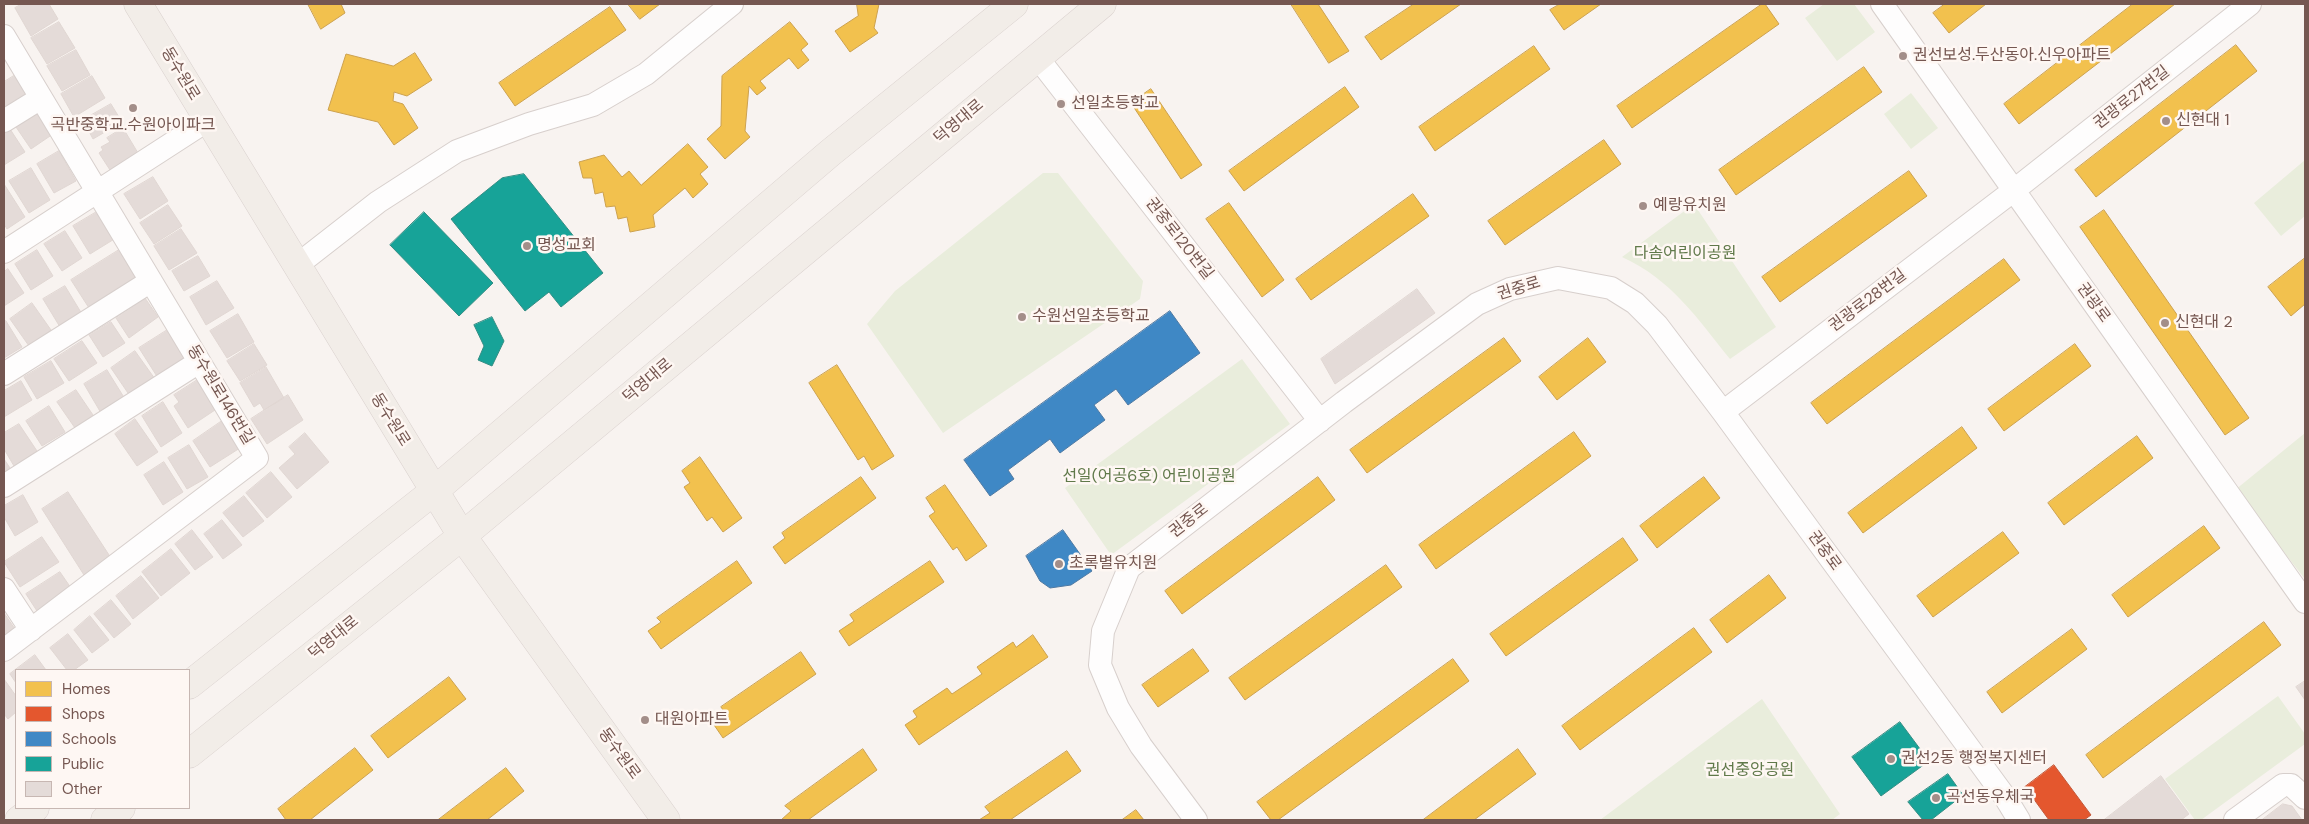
<!DOCTYPE html>
<html>
<head>
<meta charset="utf-8">
<style>
  body { margin:0 }
  #map { position:relative; width:2309px; height:824px; overflow:hidden; background:#f8f3f0; font-family:"DM Sans",sans-serif }
  canvas { display:block }
  .frame { position:absolute; inset:0; border:5px solid #755751; pointer-events:none }
  .legend { position:absolute; left:15px; top:669px; width:175px; height:140px; box-sizing:border-box; background:#fef7f3; border:1px solid #c7b7b2; margin:0; padding:6px 9px; list-style:none; font-size:15px; color:#755751 }
  .legend li { display:flex; align-items:center; gap:10px; height:25px }
  .legend b { width:25px; border:1px solid #c7b7b2 }
</style>
</head>
<body>
<div id="map">
<canvas width="2309" height="824"></canvas>
<div class="frame"></div>
<ul class="legend">
<li><b style="height:14px;background:#f2c14e"></b>Homes</li>
<li><b style="height:14px;background:#e4572e"></b>Shops</li>
<li><b style="height:14px;background:#3f88c5"></b>Schools</li>
<li><b style="height:14px;background:#17a398"></b>Public</li>
<li><b style="height:14px;background:#e4dbd8"></b>Other</li>
</ul>
</div>
<script>
const g = document.querySelector('canvas').getContext('2d');
g.lineJoin = 'round';
function paint(path, color) { g.fillStyle = color; g.fill(path, 'evenodd'); }
function strokePath(path, color, width, dash) { g.strokeStyle = color; g.lineWidth = width; g.lineCap = dash ? 'butt' : 'round'; g.setLineDash(dash || []); g.stroke(path); }
function label(font, color, halo, rows, align = 'center') {
  g.font = font + ' "DM Sans","Noto Sans KR",sans-serif'; g.lineWidth = 5; g.setLineDash([]); g.textBaseline = 'middle'; g.strokeStyle = halo; g.fillStyle = color; for (const [text, x, y, turn = 0] of rows) {
    g.save(); g.translate(x, y); g.rotate((+turn || 0) * Math.PI / 180); g.textAlign = isNaN(turn) ? turn : align; if (halo) g.strokeText(text, 0, 0); g.fillText(text, 0, 0); g.restore();
  }
}
const green = new Path2D(`
  M1824,4H1854L1875,32L1837,61L1805,18Z
  M1911,93L1938,128L1911,149L1884,114Z
  M2305,160V216L2281,236L2254,203Z
  M1043,173H1058L1143,281L1140,299L943,433L867,324L895,291Z
  M1694,204L1776,327L1730,359C1696,317 1672,280 1622,257Z
  M1242,359L1290,424L1111,555L1065,488Z
  M2305,433V579L2235,490Z
  M2278,696L2305,734V744L2201,820H2195L2165,779Z
  M1762,699L1840,814L1832,820H1600Z`);
const homes = new Path2D(`
  M308,4H341L345,13L321,29Z
  M628,4H660L640,19Z
  M857,4H879L874,28L878,33L850,52L835,31L858,16Z
  M1291,4H1318L1349,51L1329,63Z
  M1414,4H1461L1381,60L1365,37Z
  M1560,4H1601L1564,30L1550,10Z
  M1762,4H1765L1779,24L1632,128L1617,106Z
  M1945,4H1986L1949,33L1933,13Z
  M2133,4H2175L2019,124L2004,104Z
  M610,7L626,30L515,106L499,83Z
  M790,22L808,44L801,50L809,60L798,69L789,58L760,81L766,88L757,95L749,86L745,131L750,137L725,159L707,139L721,126L722,76Z
  M2236,45L2257,71L2096,197L2075,170Z
  M1534,46L1550,69L1435,151L1419,127Z
  M415,53L432,80L407,96L394,92L393,101L403,104L418,128L394,145L378,122L328,110L346,54L393,66Z
  M1864,67L1882,92L1736,195L1719,170Z
  M1345,87L1359,107L1244,191L1229,171Z
  M1151,89L1202,165L1181,179L1131,103Z
  M1604,140L1621,164L1505,245L1488,221Z
  M688,144L708,167L700,174L708,184L693,198L685,188L653,215L655,227L630,232L627,217L618,219L615,206L606,207L603,192L595,194L592,178H583L579,162L604,155L622,177L629,171L641,185Z
  M1909,171L1927,196L1780,302L1762,277Z
  M1413,194L1429,216L1311,300L1296,279Z
  M1229,203L1284,280L1262,297L1206,219Z
  M2104,210L2249,418L2225,435L2080,227Z
  M2305,258V304L2291,316L2268,287Z
  M2004,259L2020,280L1827,424L1811,403Z
  M1504,338L1521,361L1367,473L1350,450Z
  M1588,338L1606,362L1557,400L1539,377Z
  M2075,344L2091,366L2004,431L1988,409Z
  M837,365L894,456L872,470L864,456L858,460L809,383Z
  M1962,427L1977,448L1863,533L1848,513Z
  M1574,432L1591,456L1436,569L1419,545Z
  M2137,436L2153,458L2064,525L2048,503Z
  M700,457L742,518L723,532L712,517L707,521L684,487L690,483L682,471Z
  M861,477L876,498L785,564L773,547L785,538L782,533Z
  M1318,477L1335,500L1182,614L1165,591Z
  M1704,477L1720,498L1657,548L1640,526Z
  M945,485L987,546L966,561L957,547L953,550L929,516L935,512L926,498Z
  M2204,526L2220,548L2128,617L2112,595Z
  M2003,532L2019,553L1933,617L1917,596Z
  M1623,538L1638,560L1506,656L1490,634Z
  M737,561L752,583L661,649L648,631L661,622L657,618Z
  M930,561L944,582L849,646L839,631L854,621L850,615Z
  M1386,565L1402,587L1245,700L1229,678Z
  M1769,575L1786,598L1727,643L1710,620Z
  M2264,622L2281,645L2103,778L2086,755Z
  M1694,628L1712,652L1580,750L1562,726Z
  M2072,629L2087,649L2002,713L1987,692Z
  M1033,635L1048,657L919,745L905,725L917,717L913,711L947,688L952,694L982,674L977,667L1013,642L1016,647Z
  M1193,649L1209,671L1158,707L1142,685Z
  M801,652L816,674L723,738L712,722L725,713L721,707Z
  M1453,659L1469,681L1278,820H1271L1257,802Z
  M449,677L466,699L388,758L371,736Z
  M355,748L373,770L310,820H286L278,809Z
  M863,749L877,770L808,820H781L791,811L785,806Z
  M1518,749L1536,774L1474,820H1423Z
  M1067,751L1081,771L1010,820H979L990,813L985,807Z
  M506,768L524,791L487,820H438Z
  M1136,810L1144,820H1122Z`);
const shops = new Path2D(`
  M2054,765L2091,815L2084,820H2049L2025,787Z`);
const schools = new Path2D(`
  M1170,311L1200,353L1128,405L1116,389L1094,405L1105,420L1060,453L1050,439L1008,470L1014,479L990,496L964,460Z
  M1063,530L1092,571L1071,585L1050,588L1040,581L1026,556Z`);
const public = new Path2D(`
  M524,174L603,273L561,307L549,292L525,311L451,219L502,178Z
  M424,212L493,283L459,316L390,245Z
  M492,317L504,341L492,366L478,360L484,346L474,325Z
  M1900,722L1929,761L1881,796L1852,757Z
  M1948,774L1963,795L1931,820H1923L1908,802Z`);
const building = new Path2D(`
  M22,4H49L58,19L31,36L15,8Z
  M59,22L75,48L47,64L31,38Z
  M76,50L90,75L62,91L47,66Z
  M17,74L31,98L4,114V82Z
  M92,76L105,98L74,117L61,94Z
  M111,104L122,122L93,139L83,120Z
  M39,112L53,134L31,149L16,127Z
  M123,128L138,153L110,170L99,153L103,150L101,147L110,142L107,138Z
  M10,129L25,152L4,165V133Z
  M59,151L76,181L54,193L37,164Z
  M31,168L50,200L29,213L9,181Z
  M153,177L168,201L140,219L124,194Z
  M4,184L25,217L7,229L4,224Z
  M168,205L182,226L154,244L140,223Z
  M100,210L116,238L90,254L73,226Z
  M181,229L197,253L169,270L154,246Z
  M65,231L82,258L62,271L44,244Z
  M37,250L53,276L31,290L15,264Z
  M119,250L136,278L89,308L71,280Z
  M198,256L210,276L184,291L172,271Z
  M8,269L24,293L4,306V272Z
  M217,281L234,308L206,325L190,297Z
  M65,286L82,314L60,327L43,299Z
  M1417,289L1435,313L1335,384L1321,359Z
  M145,298L158,317L129,338L116,318Z
  M32,303L51,330L29,346L10,319Z
  M238,314L254,342L227,358L210,331Z
  M6,321L22,347L4,358V322Z
  M111,322L125,343L103,357L89,335Z
  M169,329L184,353V361L158,378L139,348Z
  M82,341L97,363L69,381L54,359Z
  M254,344L267,365L240,381L227,361Z
  M135,351L155,379L130,396L111,368Z
  M51,361L64,383L37,399L24,377Z
  M266,367L284,398L264,410L260,403L254,407L240,383Z
  M107,370L125,399L101,413L84,384Z
  M199,379L218,408L188,428L174,406L179,402L174,395Z
  M21,381L32,400L4,417V391Z
  M76,390L93,415L75,428L57,402Z
  M288,395L303,420L267,444L251,419Z
  M163,402L182,433L161,447L142,416Z
  M49,406L65,432L42,446L26,421Z
  M135,419L158,452L137,466L115,434Z
  M222,421L240,448L210,467L193,441Z
  M19,424L37,451L14,466L4,449V433Z
  M305,433L329,462L297,489L279,468L295,454L289,447Z
  M189,445L208,477L187,489L168,458Z
  M4,459L12,471L4,476Z
  M164,462L183,492L163,505L144,475Z
  M271,472L292,497L267,518L246,493Z
  M68,492L111,558L84,575L42,509Z
  M23,495L38,522L15,536L4,517V506Z
  M244,496L264,521L243,537L223,513Z
  M222,520L242,545L223,559L204,534Z
  M192,530L213,557L195,570L175,544Z
  M42,537L59,562L20,587L4,562Z
  M171,549L190,573L161,596L142,572Z
  M60,572L71,588L37,611L26,594Z
  M141,576L159,598L133,619L116,596Z
  M111,600L131,624L114,638L94,614Z
  M4,613L17,632L4,641Z
  M90,616L109,640L92,653L74,630Z
  M68,634L88,660L74,670H67L50,648Z
  M35,655L46,670H16V683L10,674Z
  M4,679L16,696V712L8,719L4,714Z
  M2305,681V700L2296,687Z
  M2161,776L2189,814L2181,820H2104Z
  M2283,804L2292,806L2302,820H2262Z`);
const minor = new Path2D(`
  M1882,4L2305,602
  M4,36L257,458L4,650
  M1037,57L1320,421
  M4,121L41,98
  M4,252L208,120
  M296,266L378,202L457,151L529,124L593,105L646,74L732,4
  M4,374L151,281
  M1723,412L2013,191L2250,4
  M4,486L199,362
  M4,589L31,630
  M1196,820L1141,746L1118,708L1100,665L1103,631L1129,568L1344,402L1477,304L1510,289L1558,278L1611,288L1635,303L1657,325L1723,412L2005,797L2019,820
  M2235,820L2283,785H2291L2305,798`);
const major = new Path2D(`
  M138,4L462,536L666,820
  M189,685L434,491L830,153L1014,4
  M189,754L462,536L1102,4
  M19,820L35,808
  M105,820L121,808`);
const markers = [
  [1903,56,5,"#a38e89"],
  [1061,104,5,"#a38e89"],
  [133,108,5,"#a38e89"],
  [2166,121,5,"#a38e89"],
  [1643,206,5,"#a38e89"],
  [527,246,5,"#a38e89"],
  [1022,317,5,"#a38e89"],
  [2165,323,5,"#a38e89"],
  [1059,564,5,"#a38e89"],
  [645,720,5,"#a38e89"],
  [1891,759,5,"#a38e89"],
  [1936,798,5,"#a38e89"]
];
const poiNames = [
  ["권선보성.두산동아.신우아파트",1913,56],
  ["선일초등학교",1071,104],
  ["신현대 1",2176,121],
  ["곡반중학교.수원아이파크",133,126,"center"],
  ["예랑유치원",1653,206],
  ["명성교회",537,246],
  ["수원선일초등학교",1032,317],
  ["신현대 2",2175,323],
  ["초록별유치원",1069,564],
  ["대원아파트",655,720],
  ["권선2동 행정복지센터",1901,759],
  ["곡선동우체국",1946,798]
];
const streetNames = [
  ["동수원로",180,74,59],
  ["권광로27번길",2132,98,-38],
  ["덕영대로",959,122,-40],
  ["권중로120번길",1179,239,52],
  ["권중로",1519,289,-17],
  ["권광로28번길",1868,301,-37],
  ["권광로",2093,303,54],
  ["덕영대로",648,381,-40],
  ["동수원로146번길",220,395,59],
  ["동수원로",390,420,58],
  ["권중로",1189,521,-38],
  ["권중로",1824,551,54],
  ["덕영대로",334,638,-39],
  ["동수원로",619,754,54]
];
const parkNames = [
  ["다솜어린이공원",1685,254],
  ["선일(어공6호) 어린이공원",1149,477],
  ["권선중앙공원",1750,771]
];
paint(green, '#e9eddc');
paint(homes, '#f2c14e');
strokePath(homes, '#cca14f', 1);
paint(shops, '#e4572e');
strokePath(shops, '#c35738', 1);
paint(schools, '#3f88c5');
strokePath(schools, '#4f79a2', 1);
paint(public, '#17a398');
strokePath(public, '#338c83', 1);
paint(building, '#e4dbd8');
strokePath(building, '#e0d6d2', 1);
strokePath(minor, '#d7cfcc', 24);
strokePath(major, '#d9d0cd', 29);
strokePath(minor, '#fefdfd', 22);
strokePath(major, '#f2ede8', 28);
for (const [x, y, r, color] of markers) { const dot = new Path2D(); dot.arc(x, y, r, 0, 2 * Math.PI); g.fillStyle = color; g.fill(dot); strokePath(dot, '#fef7f3', 2); }
label('16px', '#755751', '#fef7f3', poiNames, 'left');
label('16px', '#755751', '#fef7f3', streetNames);
label('16px', '#60794a', '#fef7f3', parkNames);
</script>
</body>
</html>
